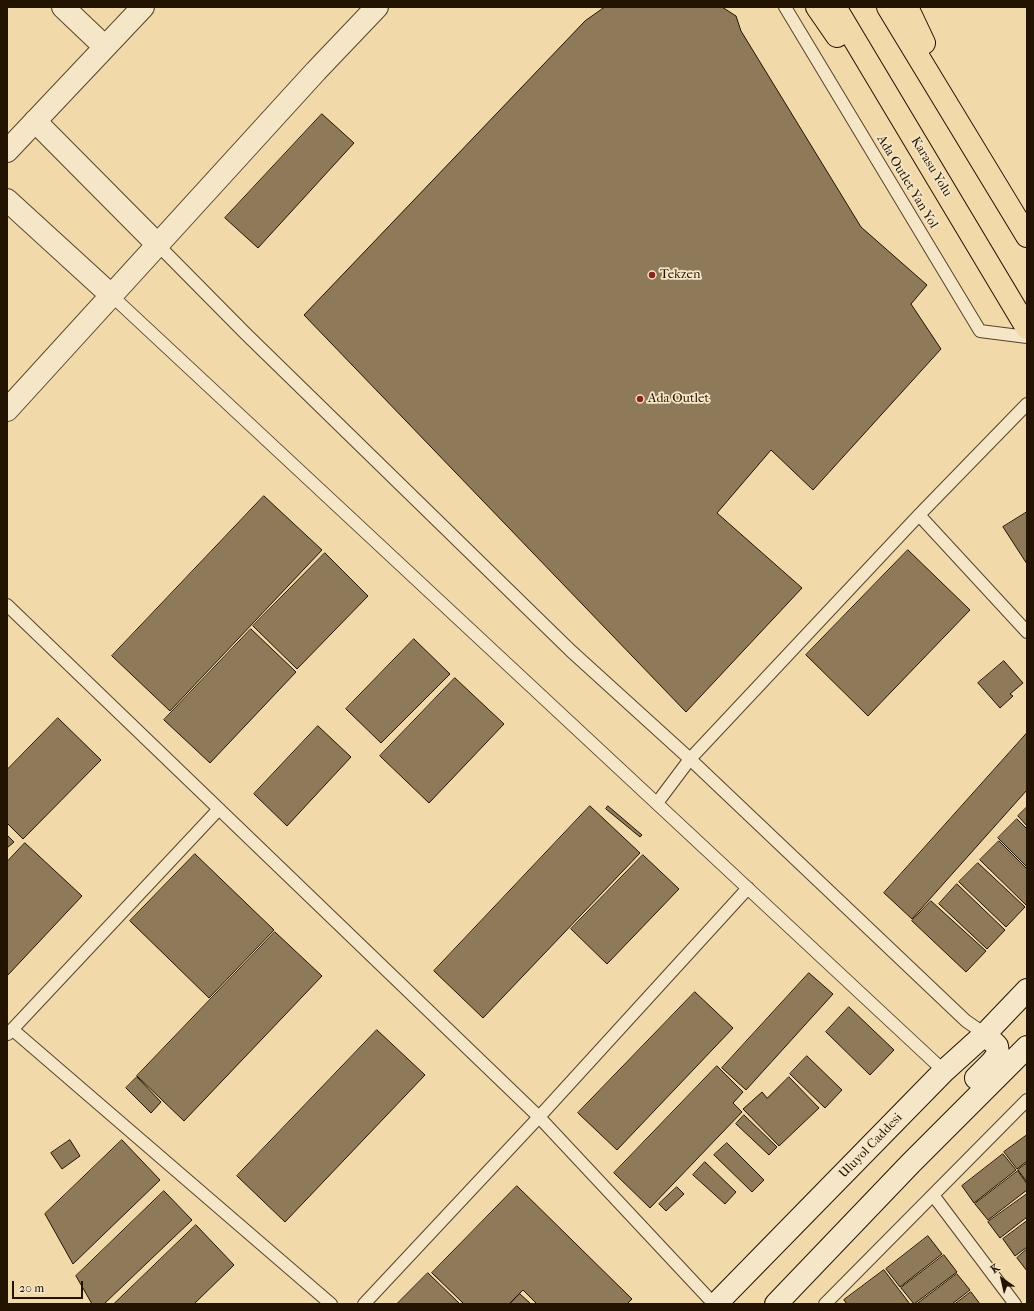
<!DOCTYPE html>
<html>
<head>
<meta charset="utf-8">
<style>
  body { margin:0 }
  #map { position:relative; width:1034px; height:1311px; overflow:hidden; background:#f1d9aa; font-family:"IM FELL French Canon",serif }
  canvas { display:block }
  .frame { position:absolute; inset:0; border:8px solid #231301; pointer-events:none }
  .north { position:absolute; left:982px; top:1259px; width:40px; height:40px; -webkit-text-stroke:3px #f6e6c8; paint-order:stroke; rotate:326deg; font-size:11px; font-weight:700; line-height:16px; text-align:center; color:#231301 }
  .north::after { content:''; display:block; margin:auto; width:14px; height:18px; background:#231301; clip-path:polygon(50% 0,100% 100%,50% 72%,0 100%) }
  .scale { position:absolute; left:12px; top:1281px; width:71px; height:18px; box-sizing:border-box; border:2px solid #231301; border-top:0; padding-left:5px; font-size:12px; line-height:14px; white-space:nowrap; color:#231301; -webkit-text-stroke:3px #f6e6c8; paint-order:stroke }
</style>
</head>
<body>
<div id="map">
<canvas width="1034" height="1311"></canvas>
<div class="frame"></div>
<div class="north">K</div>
<div class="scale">20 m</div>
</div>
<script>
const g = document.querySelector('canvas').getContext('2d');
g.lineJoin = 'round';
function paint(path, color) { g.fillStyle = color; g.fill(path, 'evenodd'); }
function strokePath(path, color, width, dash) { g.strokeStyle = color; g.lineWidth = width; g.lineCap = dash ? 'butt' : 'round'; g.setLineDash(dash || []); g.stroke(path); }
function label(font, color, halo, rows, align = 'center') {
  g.font = font + ' "IM FELL French Canon",serif'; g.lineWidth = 3.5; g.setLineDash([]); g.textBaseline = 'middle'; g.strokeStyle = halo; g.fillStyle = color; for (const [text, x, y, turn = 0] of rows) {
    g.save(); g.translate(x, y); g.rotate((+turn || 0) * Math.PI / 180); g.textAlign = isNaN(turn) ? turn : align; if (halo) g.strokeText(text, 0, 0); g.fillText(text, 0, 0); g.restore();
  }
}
const building = new Path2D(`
  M605,7H722L736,16L741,31L861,227L927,285L911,304L941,349L813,490L771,450L717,513L802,588L686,712L304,315L585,21Z
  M322,114L354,143L258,248L225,218Z
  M264,496L322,550L170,711L112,656Z
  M1027,512V564L1003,527Z
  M908,550L970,610L868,716L806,655Z
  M325,553L368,596L297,669L253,626Z
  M251,629L296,672L210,763L164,720Z
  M414,639L450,674L381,743L346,709Z
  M1004,661L1023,683L1010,694L1013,696L1000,708L978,683Z
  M455,678L504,724L429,803L380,756Z
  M58,718L101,760L23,839L7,823V770Z
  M318,726L351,757L287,826L254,794Z
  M1027,733V790L912,919L884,893Z
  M590,806L640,853L483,1018L434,971Z
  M608,806L642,835L640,837L606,809Z
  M1027,807V826L1018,816Z
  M1017,819L1027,829V867L998,838Z
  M7,835L14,842L7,848Z
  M999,841L1027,869V903L1026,905L980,860Z
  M25,843L82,896L7,976V862Z
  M195,854L274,930L209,998L130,921Z
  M643,855L679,889L607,964L571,929Z
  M978,863L1025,907L1006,927L959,882Z
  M957,884L1005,930L987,949L939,904Z
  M931,901L986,951L966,972L912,921Z
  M275,932L322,976L184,1121L137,1076Z
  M809,973L833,994L746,1090L722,1068Z
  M695,992L733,1028L617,1150L578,1113Z
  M849,1007L894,1050L870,1075L826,1032Z
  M377,1030L425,1075L285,1222L237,1176Z
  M807,1056L842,1090L825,1108L790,1074Z
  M717,1066L743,1092L733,1103L742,1112L650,1208L614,1173Z
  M137,1077L161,1102L151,1113L126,1088Z
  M789,1077L819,1108L779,1146L743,1109L762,1092L767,1098Z
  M744,1115L777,1147L769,1155L736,1124Z
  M1027,1135V1161L1017,1169L1004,1152Z
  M70,1140L80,1156L62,1169L51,1153Z
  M122,1140L160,1180L73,1264L45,1214Z
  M727,1143L764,1180L752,1192L714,1155Z
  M1003,1154L1016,1170L974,1203L962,1186Z
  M705,1162L736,1192L725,1204L693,1175Z
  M1027,1163V1182L1018,1170Z
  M1018,1171L1027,1184V1190L988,1220L975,1204Z
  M517,1186L632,1299L627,1304H537L523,1290L509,1304H464L432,1273Z
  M677,1187L684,1194L666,1211L659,1204Z
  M164,1191L192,1220L104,1304H92L76,1276Z
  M1027,1194V1217L1000,1238L988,1222Z
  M1027,1221V1247L1015,1256L1003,1239Z
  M196,1225L234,1265L194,1304H114Z
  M928,1236L942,1254L900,1287L886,1269Z
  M1027,1249V1271L1017,1258Z
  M944,1255L957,1272L914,1304L901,1288Z
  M884,1270L910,1304H847L844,1300Z
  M428,1273L460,1304H397Z
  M957,1274L970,1290L952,1304H917Z
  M971,1292L980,1304H955Z
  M520,1294L531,1304H510Z`);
const lane = new Path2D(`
  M785,7L980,331L1027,337
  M158,245L246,334L571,651L690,759L966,1021L985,1034
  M112,296L944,1071
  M919,515L1027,632
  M7,605L539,1117L714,1304
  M657,803L690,759L919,515L1027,404
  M13,1030L331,1304
  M8,1034L219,809
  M933,1195L1015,1304
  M364,1304L539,1117L748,888
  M825,1304L1027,1100`);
const street = new Path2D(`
  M63,7L105,47
  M35,121L158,245
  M7,151L143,7
  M7,200L112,296
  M7,410L316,71L377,7`);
const secondary = new Path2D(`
  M976,1078L992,1062L998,1054L997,1046L985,1034
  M716,1304L944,1071L985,1034L1027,990
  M776,1304L911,1163L1027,1047`);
const highway = new Path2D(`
  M817,7L837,36
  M835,7L1027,328
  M888,7L1027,236
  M907,7L924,43`);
const markers = [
  [652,275,4,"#8f2418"],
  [640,399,4,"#8f2418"]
];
const streetNames = [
  ["Karasu Yolu",931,167,59],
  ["Ada Outlet Yan Yol",907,182,59],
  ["Uluyol Caddesi",871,1146,-46]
];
const poiNames = [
  ["Tekzen",660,275],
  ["Ada Outlet",648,399]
];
paint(building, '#8e7a59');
strokePath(building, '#231301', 1);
strokePath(lane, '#56442b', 14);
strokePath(street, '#56442b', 24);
strokePath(secondary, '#231301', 24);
strokePath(highway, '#231301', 24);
strokePath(lane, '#f6e6c8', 12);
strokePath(street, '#f6e6c8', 22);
strokePath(secondary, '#f6e6c8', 22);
strokePath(highway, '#f1d9aa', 22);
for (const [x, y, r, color] of markers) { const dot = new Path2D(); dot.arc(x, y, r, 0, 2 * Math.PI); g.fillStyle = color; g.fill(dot); strokePath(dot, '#f6e6c8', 1.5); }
label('13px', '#231301', '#f6e6c8', streetNames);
label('13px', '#231301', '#f6e6c8', poiNames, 'left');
</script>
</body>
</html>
